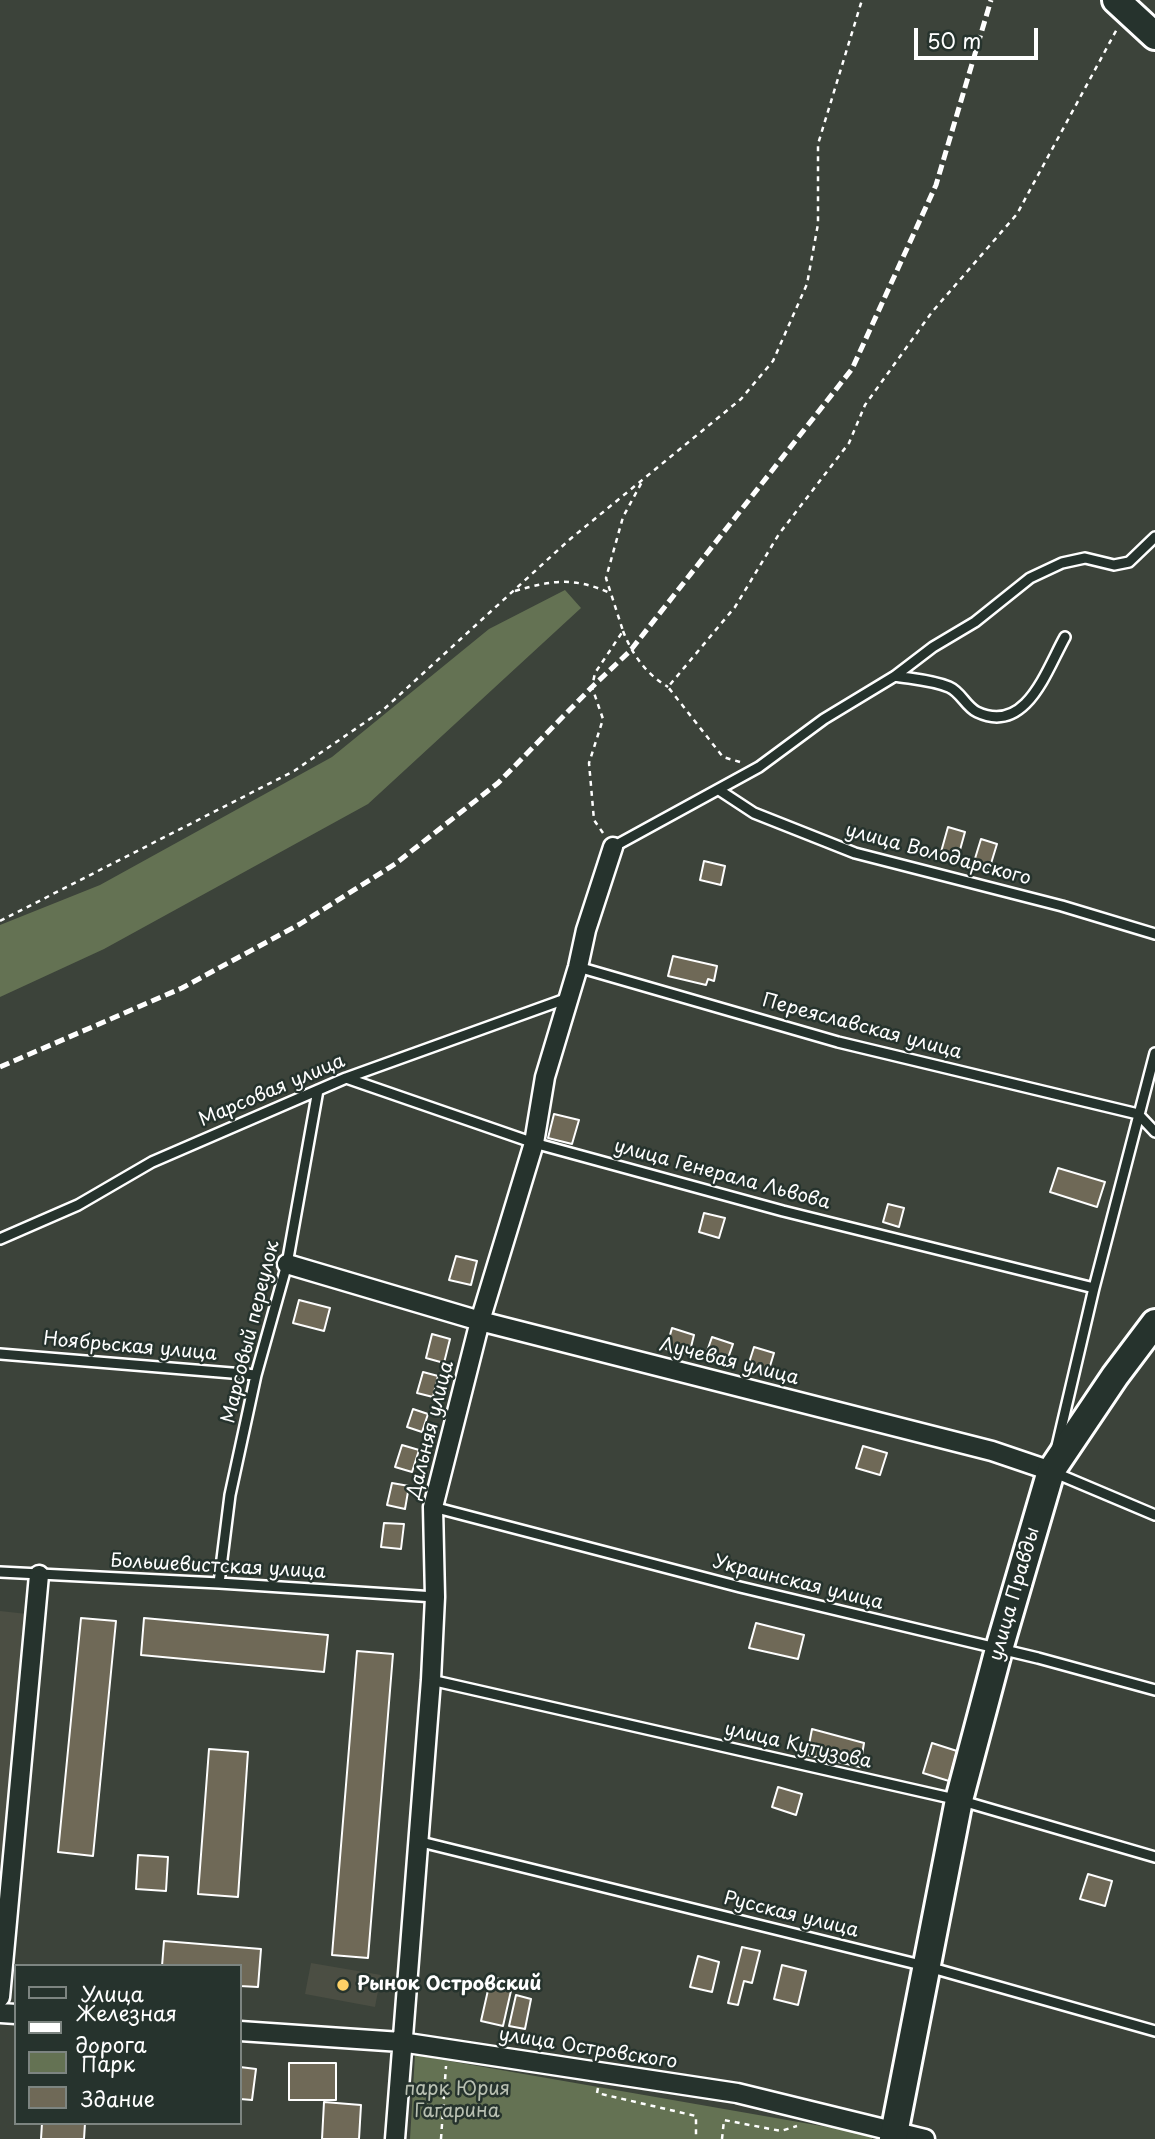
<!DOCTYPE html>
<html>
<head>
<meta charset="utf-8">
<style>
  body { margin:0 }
  #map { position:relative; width:1155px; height:2139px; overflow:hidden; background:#3c433a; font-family:"Playpen Sans",sans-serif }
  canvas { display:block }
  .legend { position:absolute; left:14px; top:1964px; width:228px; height:161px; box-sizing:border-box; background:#26332d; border:2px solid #7d8581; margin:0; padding:9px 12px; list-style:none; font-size:21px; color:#fff }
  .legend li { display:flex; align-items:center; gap:14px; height:35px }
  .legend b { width:35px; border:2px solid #7d8581 }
  .scale { position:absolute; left:914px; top:28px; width:124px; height:32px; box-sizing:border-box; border:4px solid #fff; border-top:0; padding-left:9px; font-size:21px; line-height:24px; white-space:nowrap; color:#fff; -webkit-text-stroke:5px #26332d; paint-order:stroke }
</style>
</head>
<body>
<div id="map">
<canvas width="1155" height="2139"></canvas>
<ul class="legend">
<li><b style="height:9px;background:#26332d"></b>Улица</li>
<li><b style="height:9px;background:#fff"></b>Железная дорога</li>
<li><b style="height:19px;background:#647253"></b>Парк</li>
<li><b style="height:19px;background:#6f6957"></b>Здание</li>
</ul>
<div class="scale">50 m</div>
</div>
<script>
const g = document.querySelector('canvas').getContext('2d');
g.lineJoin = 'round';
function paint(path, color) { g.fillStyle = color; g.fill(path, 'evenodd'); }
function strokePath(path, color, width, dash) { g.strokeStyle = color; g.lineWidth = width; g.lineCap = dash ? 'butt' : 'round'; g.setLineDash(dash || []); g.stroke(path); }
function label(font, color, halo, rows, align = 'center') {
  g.font = font + ' "Playpen Sans",sans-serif'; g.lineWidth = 5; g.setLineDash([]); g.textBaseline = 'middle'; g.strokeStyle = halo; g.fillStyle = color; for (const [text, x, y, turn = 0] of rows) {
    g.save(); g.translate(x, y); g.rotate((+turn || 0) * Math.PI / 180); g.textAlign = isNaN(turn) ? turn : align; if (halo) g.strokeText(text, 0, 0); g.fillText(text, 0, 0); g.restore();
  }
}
const built = new Path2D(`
  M0,1611L27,1614L0,1940Z
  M311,1963L381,1975L375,2007L305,1994Z`);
const green = new Path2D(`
  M565,590L581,608L368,804L104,949L0,997V925L100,885L332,757L489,629Z
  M415,2055L873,2135L872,2139H410Z`);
const building = new Path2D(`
  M948,827L965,832L958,857L941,852Z
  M981,839L997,844L989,870L973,865Z
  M704,861L725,866L721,885L700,880Z
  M673,956L717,966L714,981L708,979L706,985L668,976Z
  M554,1114L579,1120L572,1144L548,1138Z
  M1058,1168L1105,1182L1097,1207L1050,1192Z
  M888,1204L904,1208L899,1227L883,1222Z
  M704,1213L725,1218L719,1238L699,1232Z
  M456,1256L477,1261L471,1285L449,1280Z
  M299,1300L330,1308L324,1331L293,1323Z
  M672,1328L694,1335L689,1355L666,1349Z
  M432,1334L450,1339L444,1363L426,1358Z
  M712,1337L733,1344L726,1364L705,1357Z
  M754,1347L774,1353L767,1376L747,1369Z
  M423,1372L438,1376L433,1397L417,1393Z
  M413,1409L428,1414L422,1432L407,1427Z
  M402,1445L419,1450L412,1472L395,1467Z
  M863,1446L887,1453L880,1475L856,1468Z
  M392,1483L409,1486L405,1509L387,1505Z
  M384,1523L404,1524L401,1549L381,1547Z
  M81,1618L116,1621L93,1856L58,1852Z
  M144,1618L328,1635L324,1672L141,1655Z
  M756,1623L804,1635L798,1659L749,1648Z
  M357,1651L393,1654L368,1958L332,1955Z
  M812,1729L864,1743L860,1767L807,1755Z
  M932,1743L957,1751L949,1781L923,1773Z
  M209,1749L248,1752L238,1897L198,1894Z
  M778,1787L802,1794L796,1815L772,1807Z
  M138,1855L168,1857L166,1891L136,1889Z
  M1088,1874L1112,1881L1105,1906L1080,1899Z
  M164,1941L261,1949L258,1987L240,1986V1966H162Z
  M742,1947L760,1951L752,1983L744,1981L738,2005L728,2003Z
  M698,1956L719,1962L712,1992L690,1987Z
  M782,1965L806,1971L798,2005L774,1999Z
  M491,1977L513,1982L503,2026L481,2021Z
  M516,1995L531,1999L525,2029L509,2026Z
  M289,2063H336V2100H289Z
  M240,2067L256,2069L252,2100L240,2099Z
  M324,2102L361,2105L359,2139H322Z
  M42,2123H85L84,2139H41Z`);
const path = new Path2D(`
  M515,591C552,580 574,577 610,593
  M623,631C632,654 646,674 668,687
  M740,762L723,757L668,687L735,607L779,534L849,443L865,405L932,312L1017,214L1117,29
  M603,833L594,820L589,763L603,719L592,687L595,673L623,631L606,578L623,517L643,480
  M0,921L294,771L383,710L569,540L741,399L773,361L807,284L818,224V144L862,0
  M598,2088L597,2093L696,2116V2139
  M441,2139L446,2066
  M722,2139L724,2120L781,2131L797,2126`);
const service = new Path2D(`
  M895,676C913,679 932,680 949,687C961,692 966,707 977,712C1026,735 1046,671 1065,637
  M719,790L754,813L855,853L1062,906L1155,934
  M613,847L759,767L824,719L895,676L933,647L975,622L1030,578L1062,563L1085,558L1114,565L1129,562L1155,537
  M578,967L838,1042L1138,1114L1155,1132
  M346,1078L534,1143L783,1211L1094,1288
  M0,1239L78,1205L152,1162L346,1078L568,998
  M0,1354L256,1375
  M1057,1446L1094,1288L1155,1053
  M1053,1472L1155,1515
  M433,1507L740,1587L1038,1658L1155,1690
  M0,1572L219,1583L435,1597
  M219,1583L230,1495L256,1375L287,1264L318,1090
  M431,1680L959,1800L1155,1857
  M417,1841L925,1966L1155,2031`);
const minor = new Path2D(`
  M287,1264L480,1321L992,1451L1051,1471
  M0,1997L39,1575
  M0,2013L16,2014
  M240,2031L401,2042L737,2093L925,2139
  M395,2139L431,1680L435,1597L433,1507L480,1321L534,1143L545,1077L578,967L586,930L613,847`);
const secondary = new Path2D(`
  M1116,0L1155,36
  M893,2139L959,1800L999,1649L1051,1471L1115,1376L1155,1323`);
const rail = new Path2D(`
  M0,1067L182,988L300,924L395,864L498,783L592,687L630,651L852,369L936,185L991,0`);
const markers = [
  [343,1985,7,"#ffd166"]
];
const streetNames = [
  ["улица Володарского",938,855,15],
  ["Переяславская улица",862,1027,15],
  ["Марсовая улица",272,1091,-23],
  ["улица Генерала Львова",722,1175,15],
  ["Марсовый переулок",251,1332,-76],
  ["Ноябрьская улица",130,1347,5],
  ["Лучевая улица",729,1362,14],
  ["Дальняя улица",431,1430,-76],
  ["Большевистская улица",218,1567,3],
  ["Украинская улица",798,1583,14],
  ["улица Правды",1015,1594,-74],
  ["улица Кутузова",798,1746,13],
  ["Русская улица",791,1915,14],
  ["улица Островского",588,2049,9]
];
const poiNames = [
  ["Рынок Островский",357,1985]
];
const parkNames = [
  ["парк Юрия",457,2090],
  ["Гагарина",457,2112]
];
paint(built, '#4b4e43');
paint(green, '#647253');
paint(building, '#6f6957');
strokePath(building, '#fff', 2);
strokePath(service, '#fff', 14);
strokePath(minor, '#fff', 23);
strokePath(secondary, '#fff', 32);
strokePath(path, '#fff', 2.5, [5, 5]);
strokePath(service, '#26332d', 9);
strokePath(minor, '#26332d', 18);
strokePath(secondary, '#26332d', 26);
strokePath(rail, '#fff', 5, [10, 5]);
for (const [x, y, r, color] of markers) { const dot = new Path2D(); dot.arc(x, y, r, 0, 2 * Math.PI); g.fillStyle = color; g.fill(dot); strokePath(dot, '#26332d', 2.5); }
label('19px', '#fff', '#26332d', streetNames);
label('bold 19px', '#fff', '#26332d', poiNames, 'left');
label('19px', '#b9c0b2', '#26332d', parkNames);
</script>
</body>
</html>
